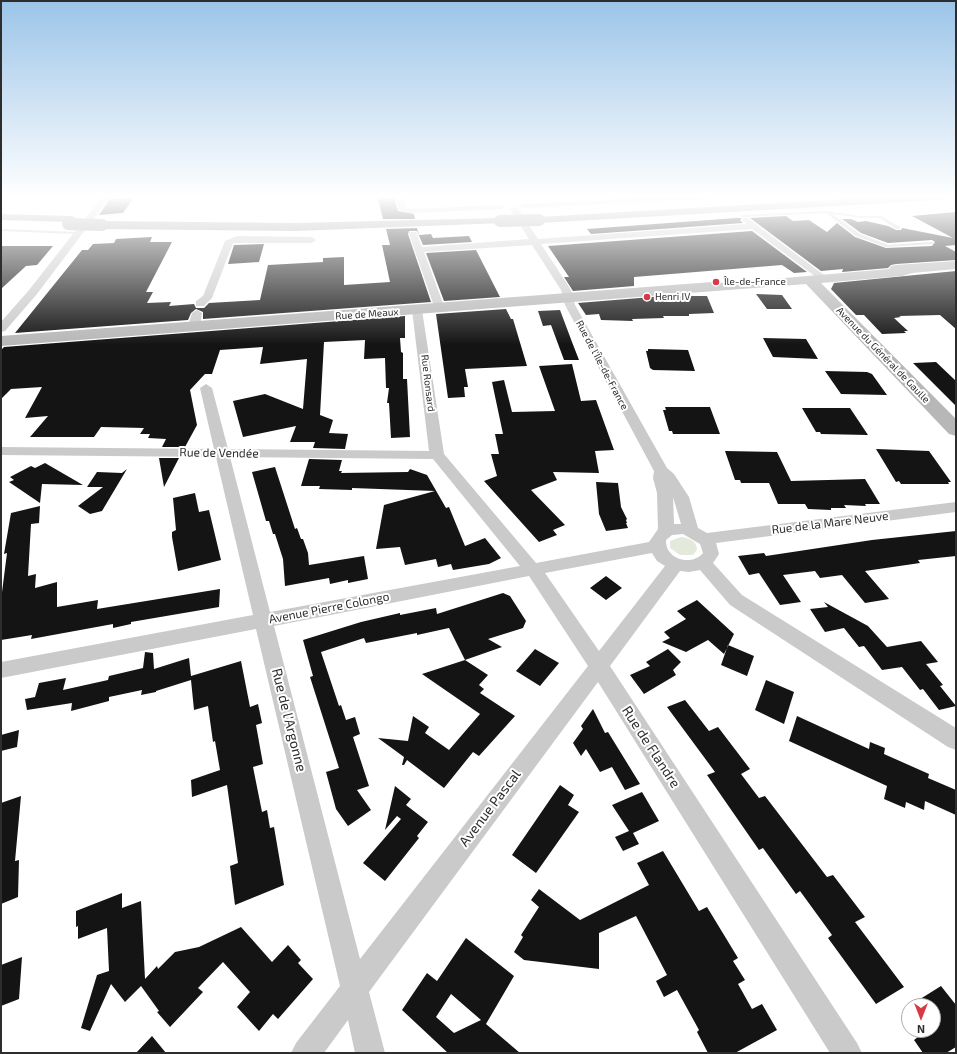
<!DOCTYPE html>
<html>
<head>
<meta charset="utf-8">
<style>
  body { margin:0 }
  #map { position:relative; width:957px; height:1054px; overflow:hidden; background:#fff; font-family:"Exo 2",sans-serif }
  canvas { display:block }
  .frame { position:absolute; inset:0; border:2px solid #2d2d2d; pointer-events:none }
  .north { position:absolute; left:901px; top:998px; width:40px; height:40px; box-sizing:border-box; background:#fff; border:1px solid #ababab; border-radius:50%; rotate:180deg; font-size:11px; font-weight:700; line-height:16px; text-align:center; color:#2d2d2d }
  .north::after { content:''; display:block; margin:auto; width:14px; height:18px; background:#d83a45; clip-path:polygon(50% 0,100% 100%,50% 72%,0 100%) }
</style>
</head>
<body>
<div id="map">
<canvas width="957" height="1054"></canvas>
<div class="frame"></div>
<div class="north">N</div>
</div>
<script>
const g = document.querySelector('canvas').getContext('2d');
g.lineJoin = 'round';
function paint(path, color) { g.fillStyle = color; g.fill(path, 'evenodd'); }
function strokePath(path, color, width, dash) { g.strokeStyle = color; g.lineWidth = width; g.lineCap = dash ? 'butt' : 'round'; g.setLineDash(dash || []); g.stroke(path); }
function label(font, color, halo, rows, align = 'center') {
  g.font = font + ' "Exo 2",sans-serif'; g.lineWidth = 4; g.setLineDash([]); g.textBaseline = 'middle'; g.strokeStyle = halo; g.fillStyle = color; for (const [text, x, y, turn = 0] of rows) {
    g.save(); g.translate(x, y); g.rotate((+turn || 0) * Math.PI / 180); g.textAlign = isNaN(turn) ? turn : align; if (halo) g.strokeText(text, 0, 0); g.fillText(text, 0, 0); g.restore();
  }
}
const green = new Path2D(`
  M681,537C689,538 697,541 697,550L693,555H680L670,548V541Z`);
const building = new Path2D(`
  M131,198L130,200L133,199L123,213L99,215L110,199Z
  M394,198L398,211L414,214L415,219H383L378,199Z
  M956,212V245L945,246L956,252V260L896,264L891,265L888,268L842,272L843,269L821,271L750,218L786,216L793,221L809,220L827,232L837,223L855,237L886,248L932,246L935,242L932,240L888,243L861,233L842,219H851L858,222L866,221L888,226L896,230H901L902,228L953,238L912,216Z
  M736,218H742L740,220L743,223L591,234L587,229Z
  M417,228L419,235L431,234L433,238L469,236L472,242L423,245L417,231H409L408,234L431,302L203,319V312L196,309L191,313L188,320L15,333L82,250H88L93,244L114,243L116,239L152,237L150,242H172L146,292H153L147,303L171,302L169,306L194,304L196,308H204L209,303L260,300L268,265L323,262V258L344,257V285L390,282L382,245H390L386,229Z
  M752,231L807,272L794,273L782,265L634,277V286L573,291L564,277H569L548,246Z
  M264,244L259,262L228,264L234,245Z
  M1,246H53L37,265L26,266L1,289Z
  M476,250L500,297L444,301L426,253Z
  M956,271V329L940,315L899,316L901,317L894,318L908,331H904L906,333L882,334L864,315H856L831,289L834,283Z
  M756,294L782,295L792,309H767Z
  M664,296H707L714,313L689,314V316H663L664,318L632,319L633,321L601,320L599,314L586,315L578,303Z
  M506,309L511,319H513L527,366L465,369L468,387H464L465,397L448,398L436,314Z
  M560,310L572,342L579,360H564L551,325L543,326L538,311Z
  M405,316V338H400L401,352L403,353V379H407L410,437L391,438L389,403H387L389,388H386L385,358L364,359L365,340L324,342L320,415L333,420L329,433L348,434L345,449L313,448L315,442H290L296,426L243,437L233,401L265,394L303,409L307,359L260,364L263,347L220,350L212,374H205L190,390L197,425L185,447H162L166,439L148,438L150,434H140L144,428L101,427L94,437H30L48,416L25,418L42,387L11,389L1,399V350L4,347Z
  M763,338L806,339L818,359L773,357Z
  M648,349L688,350L695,371L653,370L650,368L646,351H648Z
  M936,362L956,381V406L913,363Z
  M572,364L581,401L596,400L614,450L595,451L599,473L553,472L557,480L531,490L565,525L553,530L557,535L539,542L484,481L497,476L491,454H499L495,434H503L492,382L504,380L512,412L555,411L539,366Z
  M825,371L867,372L872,374L887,395L841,394Z
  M665,407H710L720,434H673L672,431H669L663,410H666Z
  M802,408H850L868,435L821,434L820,432H816Z
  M876,449L929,451L951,482H948L949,484H901L899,481L896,482Z
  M725,451L777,452L791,481L865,479L880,504H865L866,506L844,505L846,508H831V510L808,509L805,504H778L769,483H741L740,480H735Z
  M159,458H179L164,487Z
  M309,459L342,460L339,471H342L341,473L408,472L410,469L427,475L446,508L449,507L465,546L485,538L501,558L489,564L453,570L451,564L438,567L436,559L405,565L400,547L376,549L384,505L435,491L352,488V490L319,489L320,486H301Z
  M45,463L83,485L42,484L40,503L9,482L14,480L10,477L31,466L35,468Z
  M275,467L295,529L297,528L301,539H303L308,553L309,565L364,556L368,579L348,583V580L330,584L329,578L285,586L283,559L275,534H273L269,521H266L252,472Z
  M127,469L102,511L90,514L78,506L103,487H87L97,472L122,473Z
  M596,482L618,483L621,507L627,519L626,520L627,523H626L628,528L606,531L599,514Z
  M195,493L199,512L209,510L221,560L178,571L172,537V532L176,530L173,498Z
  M40,506L39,523L31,524L28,576L36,574L35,588L57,582V607L98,600L97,609L220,589L219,607L131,622V624L113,628V624L31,639L32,635L1,640V600L7,553L4,554L11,513Z
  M956,531V556L918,560L920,563L865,571L889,599L865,603L842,575L820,578L815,571L783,575L801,602L780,605L759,573L749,575L738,556L764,553L766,556L872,540Z
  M606,576L622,588L606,600L590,588Z
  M503,593L510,596L526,621L523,628L488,639L502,647L465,660L449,628L417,635V633L366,643L364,638L321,652L339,706L341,705L346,720L355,717L360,734L353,737L369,786L357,790L371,810L348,826L336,809L326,772L339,768L310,677L313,676L303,640L361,622L400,613V615L436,608L437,614Z
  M697,600L734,634L724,654L708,640L686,652L662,642L670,638L664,632L686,619L677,611Z
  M824,602L868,626L887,647L921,641L938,662L926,664L943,685L940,686L956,706L939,710L923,689L920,690L902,667L882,670L864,646L859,647L844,628L825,632L810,609L828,607Z
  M728,645L754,656L747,676L721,665Z
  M535,649L559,663L540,686L516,671Z
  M668,649L681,662L673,670L676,675L644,694L630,675L650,666L646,662Z
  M145,652L153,653L154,669L189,658L191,676L241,661L250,707L258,704L262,723L256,725L263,764L253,767L262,812L267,810L270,828L274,827L284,885L235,905L230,866L238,863L227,785L192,797L191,780L220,770L215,741L213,742L208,706L194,710L191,680L156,691V692L141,695L142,690L109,697V701L71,711L72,703L27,710L25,699L35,697L39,683L66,678L63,690L108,680L109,676L143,668Z
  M465,660L488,675L479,685L484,689L480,693L515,716L479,756L473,752L444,788L407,760L404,765H402L404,757L378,738L408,741L413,716L429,727L425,733L449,750L480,714L422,674Z
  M766,680L794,692L784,724L755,710Z
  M685,700L709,731L718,727L750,769L741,774L759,798L765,796L827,877L833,875L865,917L855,922L904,987L876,1004L828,938L832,935L800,891L796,894L763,848L759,850L707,775L715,772L667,707Z
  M593,709L605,733L608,732L640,784L625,790L612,767L600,772L586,749L581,756L573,743L583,729L581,726Z
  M797,716L869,749L870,742L885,748L884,754L929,774L928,778L956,790V815L925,801L924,810L906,802L905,808L884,799L887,786L789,741Z
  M19,730L17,747L1,751V735Z
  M560,785L574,795L568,805L579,812L536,873L512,855Z
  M395,786L411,799L406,805L428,822L417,836L419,838L385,881L363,863L401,819L397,816L385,830Z
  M642,792L659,821L633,833L639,844L623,851L615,837L629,831L612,805Z
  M21,796L15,861L19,860L18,897L1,904V803Z
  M663,851L699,911L707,907L738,958L733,961L745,980L738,984L752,1009L762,1004L777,1030L735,1053H708L697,1032L699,1030L677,990L664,997L656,981L667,975L636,916L599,933V969L524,960L514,952L523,937L521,935L539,907L531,900L539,889L580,920L649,885L637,863Z
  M122,893V908L141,901L145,979L157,966L158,969L175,952L199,947L241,927L272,962L288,945L301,960L298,963L313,979L278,1019L273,1014L259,1031L237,1007L250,992L223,962L198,988L203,992L170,1027L157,1012L159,1011L141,986L125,1002L111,984L90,1031L81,1028L97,975L109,971L107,928L78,939V926L76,927V911Z
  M466,938L514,976L486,1024L520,1053H448L402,1010L427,973L437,981ZM451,994L481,1020L454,1033L436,1017Z
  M22,957L19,999L1,1006V965Z
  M941,986L956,1005V1047L946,1053H923L914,1040L927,1030H933V1006H909Z
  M152,1036L166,1053H136Z`);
const service = new Path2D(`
  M827,211L861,216H881L900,227V229H896L880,218H861L832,214L860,234L888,245L932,242L934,243L932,244L886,247L856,236L826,213L742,217L740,216L742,215Z
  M1,229L77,232L79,233L77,234L1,231Z`);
const minor = new Path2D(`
  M102,197H110L37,294L5,331L1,332V322L29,290Z
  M395,197H403L406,207L411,209L502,205L506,207L502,209L411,213L399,211Z
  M662,197H718L714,199L523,208L519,206L523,204Z
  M511,207H517L538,239L746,224L742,220L746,217L824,275L819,278L816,277L752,229L541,244L571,290L575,305L667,468L674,474L689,497L698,528L707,533L956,502V512L716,543L719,554L713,563L742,595L956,728V750L948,747L730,605L700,570L689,572L680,571L610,666L857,1043L862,1053H830L598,682L369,992L385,1053H355L348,1020L324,1053H291L296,1043L340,986L256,629L1,678V662L253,615L216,457L1,455V447L214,449L200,388L206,384L212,388L228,449L429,451L412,310L417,307L422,310L444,454L536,563L649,542L658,529L657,493L653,478L654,471L565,305L561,290L532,245L424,252L445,309L440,312L435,309L409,234L410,232H416L422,247L529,239L510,209ZM230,457L433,459L520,566L270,612ZM673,496V497L681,524H674ZM683,534L700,544L703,553C691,567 665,559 666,540L672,535ZM652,553L657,561L665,566L599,651L545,573ZM529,576L588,666L360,959L274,626Z
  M237,236L312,237L316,240L312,243H233L212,298L204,306H196V301L203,296L225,241Z
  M197,310L202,313L200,326L194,329L190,328L188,326L192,313Z`);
const secondary = new Path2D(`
  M956,261V269L912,273L902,276L821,283L956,419V436L949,434L806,284L1,346V336L712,282L726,283L889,269L891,266L896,265Z`);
const trunk = new Path2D(`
  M881,197H945L940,200L539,223L533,220L539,217Z
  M1,214L72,216L78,219L72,222L1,220Z
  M500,218L506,221L504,223L295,231L102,229L96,225L102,221L295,223Z`);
const trunkBridge = new Path2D(`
  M500,221L539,220
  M68,224L102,225`);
const markers = [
  [716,282,4,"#d83a45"],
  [647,297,4,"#d83a45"]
];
const farPoinames = [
  ["Île-de-France",724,282],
  ["Henri IV",655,297]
];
const farStreetnames = [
  ["Rue de Meaux",367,314,-4],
  ["Avenue du Général de Gaulle",883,355,46],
  ["Rue de l'Île-de-France",602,365,62],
  ["Rue Ronsard",428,383,83]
];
const streetNames = [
  ["Rue de Vendée",219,453,1],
  ["Rue de la Mare Neuve",830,523,-7],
  ["Avenue Pierre Colongo",329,608,-11]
];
const nearStreetnames = [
  ["Rue de l'Argonne",289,720,76],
  ["Rue de Flandre",651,747,57],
  ["Avenue Pascal",490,808,-53]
];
paint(green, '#e3e9db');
paint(building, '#141414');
paint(service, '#cacaca');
paint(minor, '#cacaca');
paint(secondary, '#b7b7b7');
paint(trunk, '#9c9c9c');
strokePath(trunkBridge, '#9c9c9c', 12);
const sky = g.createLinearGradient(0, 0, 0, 345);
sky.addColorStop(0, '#9bc4e8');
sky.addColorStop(0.57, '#fff');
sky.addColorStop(1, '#ffffff00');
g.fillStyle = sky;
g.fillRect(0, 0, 957, 345);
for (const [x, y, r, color] of markers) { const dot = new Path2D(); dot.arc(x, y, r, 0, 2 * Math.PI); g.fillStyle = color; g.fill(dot); strokePath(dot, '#fff', 1.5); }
label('10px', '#2d2d2d', '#fff', farPoinames, 'left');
label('10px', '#2d2d2d', '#fff', farStreetnames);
label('12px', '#2d2d2d', '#fff', streetNames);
label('14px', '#2d2d2d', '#fff', nearStreetnames);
</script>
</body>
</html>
